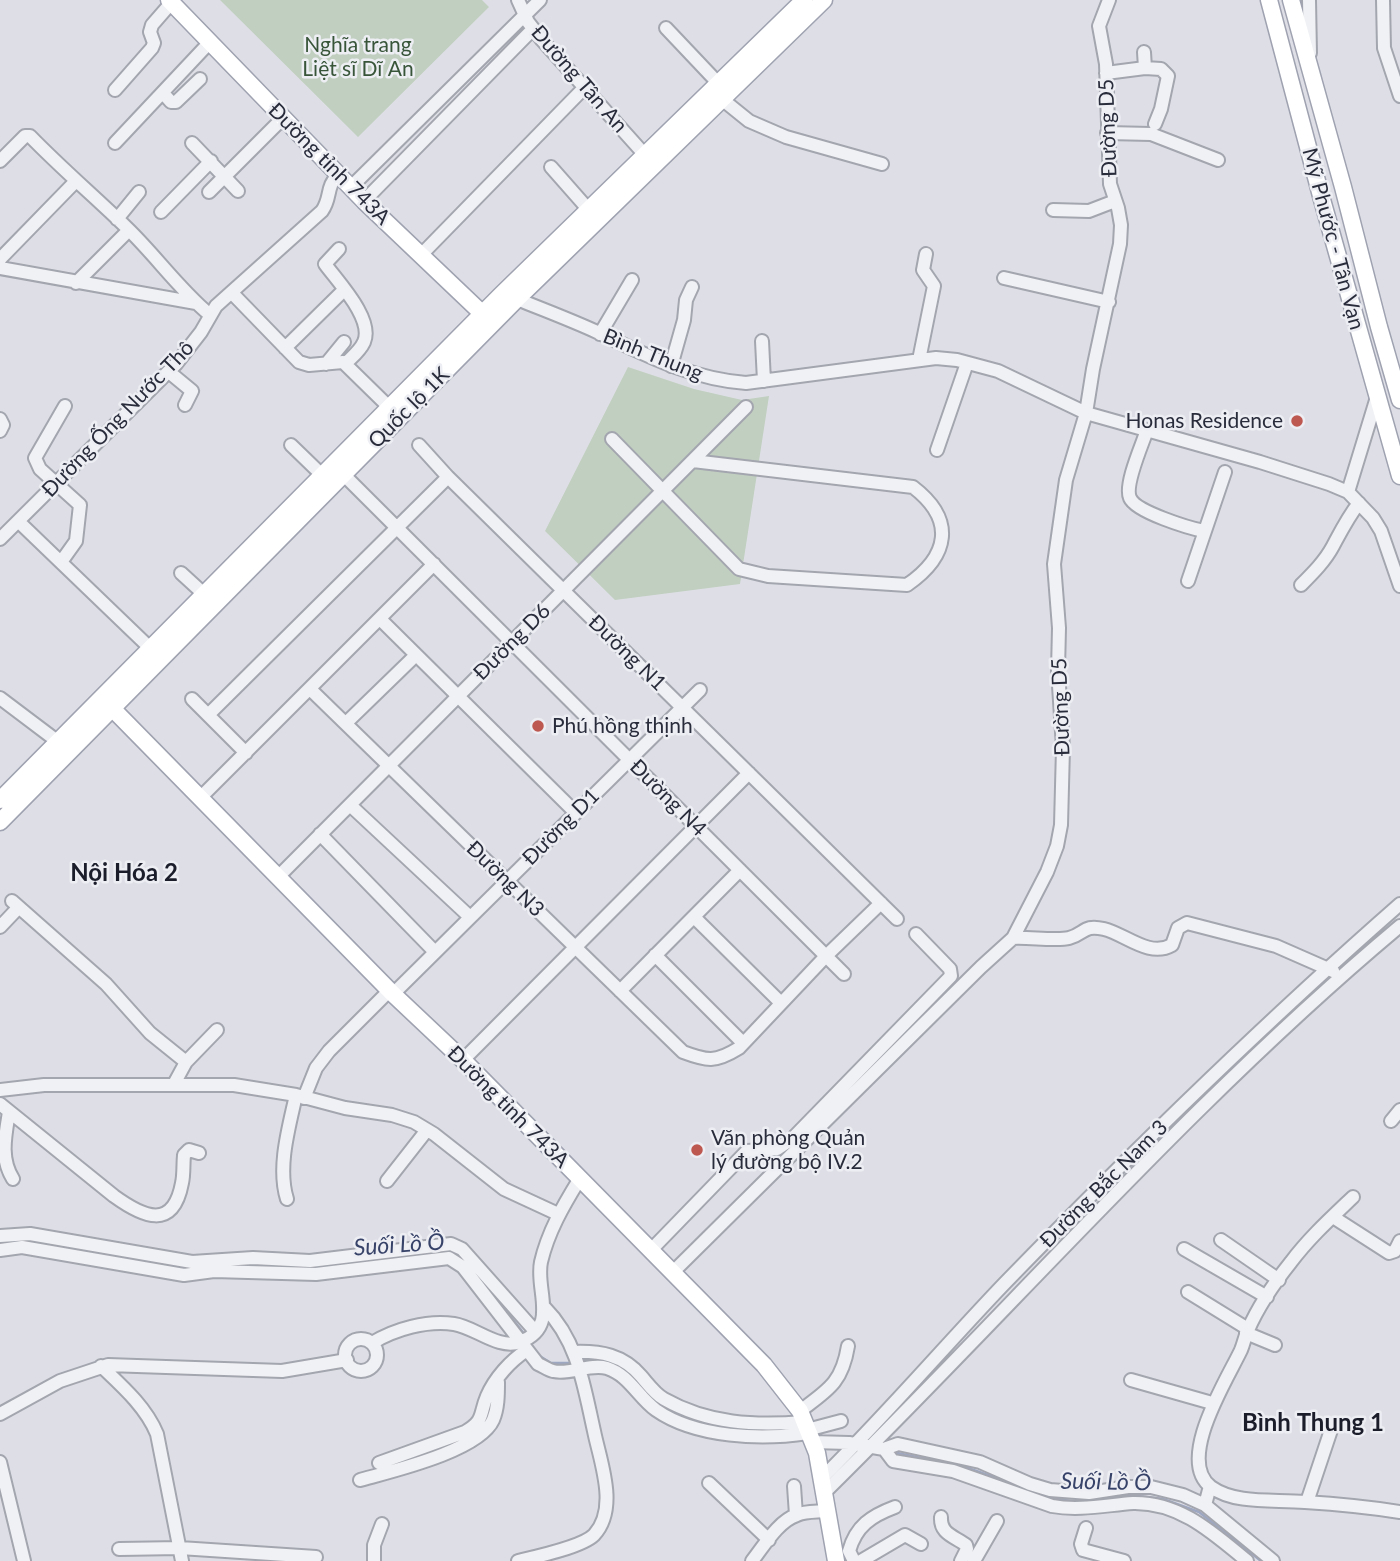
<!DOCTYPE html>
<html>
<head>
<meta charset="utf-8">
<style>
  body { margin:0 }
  canvas { display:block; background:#dedfe6 }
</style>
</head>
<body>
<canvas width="1400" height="1561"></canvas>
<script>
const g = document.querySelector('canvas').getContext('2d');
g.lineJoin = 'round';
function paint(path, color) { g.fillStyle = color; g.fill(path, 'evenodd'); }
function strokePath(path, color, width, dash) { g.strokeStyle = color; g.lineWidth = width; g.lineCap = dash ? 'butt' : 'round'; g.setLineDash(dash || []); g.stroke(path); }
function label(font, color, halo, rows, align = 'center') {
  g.font = font + ' Lato,sans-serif'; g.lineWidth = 5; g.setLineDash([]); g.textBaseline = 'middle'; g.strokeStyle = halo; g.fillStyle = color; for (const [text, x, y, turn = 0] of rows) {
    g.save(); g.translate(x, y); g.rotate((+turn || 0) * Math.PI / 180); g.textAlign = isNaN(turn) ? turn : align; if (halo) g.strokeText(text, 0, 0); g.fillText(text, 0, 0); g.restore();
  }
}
const green = new Path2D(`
  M220,0H482L489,7L358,137Z
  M628,367L694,389L742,400L769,396L740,584L615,600L545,531Z`);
const stream = new Path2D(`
  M24,1240L45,1245
  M0,1243L11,1241
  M280,1267H314L364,1262
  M479,1277L525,1335
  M538,1355L551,1363H571
  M582,1362L597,1359L613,1363
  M635,1378L656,1402L669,1408
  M684,1415L721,1428
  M897,1453L965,1467L1053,1498L1076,1502L1129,1495L1163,1499L1199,1512L1261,1561`);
const minor = new Path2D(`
  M518,0L528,22L542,40L645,155
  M1309,0L1310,53
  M1383,0L1384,48L1400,96
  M666,28L719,84
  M1145,68L1161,69L1168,76L1161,109L1155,124
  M1106,73L1145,68L1144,52
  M115,90L152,48L154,43L150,32L152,25L172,2
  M163,93L171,102H176L200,79
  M723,100L749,121L786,137L882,164
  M1107,133L1151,134L1218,160
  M115,143L210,42
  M192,143L238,191
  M0,161L25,136H30C61,168 95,197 127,228C156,256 179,289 209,314
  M551,167L588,209
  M351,187L540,0
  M209,192L283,118
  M364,201L533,29
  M1053,210L1089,211L1115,201
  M161,212L211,161
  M117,219L139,192
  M339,249L325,264C338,282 374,319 364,342C360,351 352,357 345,364
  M421,255L585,87
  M0,259L75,182
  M0,268L196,303
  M1004,278L1109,302
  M76,283L129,230
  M232,293L299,362L309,365L343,362L390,408
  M517,299C544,310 571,320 597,332C646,355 691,379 746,383L936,358L957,360L998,371L1086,413L1260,462L1329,484L1348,492L1373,518L1381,531L1400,586
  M600,334L632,280
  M762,341L764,381
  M285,348L344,290
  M919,360L934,286L923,270L926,254
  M326,364L344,342
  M671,366L684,320L686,300L692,287
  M169,372L192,391L185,405
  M0,419L3,425L0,431
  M1147,430C1142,445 1124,485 1130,498C1136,512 1189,528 1204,531
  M612,439L739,569L768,576L907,585C949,556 956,520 913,487L693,461
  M291,445L323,476
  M419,445L448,477L897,919
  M937,450L967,363
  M343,474L844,974
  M1348,492L1377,397
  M19,522L150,648
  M0,539L176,364L201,332L216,306L322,211C332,197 325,187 339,174
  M61,562L76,541L80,505L40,469L35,458L65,406
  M181,573L205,595
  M1188,581L1225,472
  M1301,585C1313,573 1325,561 1333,546C1341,531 1348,517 1359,503
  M380,619L576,813
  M310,689L683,1052C707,1061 715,1063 739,1048L826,956L881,903
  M0,698L57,741
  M192,699L246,753
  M208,715L448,477
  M346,723L416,655
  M200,798L434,564
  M350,805L470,917
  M320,834L435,952
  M278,877L746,407
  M12,901L106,984L150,1033L186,1062L174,1084
  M694,917L781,1003
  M0,927L19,907
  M1013,938C1028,937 1058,941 1069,938C1085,934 1083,924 1104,929C1125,934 1149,958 1172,945L1178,928L1187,923L1276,946L1333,971
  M655,955L743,1043
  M620,991L740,870
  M393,994L700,690
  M463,1060L749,773
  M186,1062L217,1030
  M0,1090L44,1085H234L296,1095L345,1108L392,1115L414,1122L434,1134L504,1189L558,1214
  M304,1098L316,1068L329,1051L390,990
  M0,1104L114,1196C143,1217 173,1231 182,1183C184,1174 183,1165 184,1155L189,1150L199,1153
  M9,1112C5,1137 0,1158 13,1179
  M1391,1121L1400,1110
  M387,1181L427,1130
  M1353,1197C1331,1218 1309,1238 1291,1262C1275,1282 1258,1307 1248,1330C1245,1336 1244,1343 1241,1350C1228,1378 1175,1460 1211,1487C1236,1505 1276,1499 1305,1502C1337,1504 1368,1507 1400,1512
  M287,1199C277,1167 289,1127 296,1095
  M1333,1217L1389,1253L1395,1251L1400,1241
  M0,1236L30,1234L192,1262L253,1258L310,1261L451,1244L462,1249L535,1331
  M1221,1240L1279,1280
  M1184,1249L1267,1297
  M0,1250L22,1247L184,1275L214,1271L316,1274L449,1258L463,1267L538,1364C543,1366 548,1370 553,1371C570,1375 590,1363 607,1368C629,1375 638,1397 656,1410C696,1438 762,1440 808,1433
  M651,1250L747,1151L777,1149L793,1138L951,976L950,969L916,934
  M673,1272L981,967L1013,938L1047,872L1057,846L1061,825L1063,748L1058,670L1059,628L1054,564L1066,480L1086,413L1093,369L1120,244L1121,225L1118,208L1110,184L1106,64L1099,26L1109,0
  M1188,1292L1248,1329
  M1246,1333L1275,1345
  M345 1355a16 16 0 1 1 32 0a16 16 0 1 1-32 0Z
  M372,1343C395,1329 427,1320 454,1324C475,1327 498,1350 520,1342C560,1327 535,1290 541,1262C548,1232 563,1206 579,1180
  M574,1352C601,1351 623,1355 641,1376C648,1384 655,1394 664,1399C708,1424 755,1426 804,1422
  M101,1366C122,1386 146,1407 157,1434L182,1561
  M1131,1380L1212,1403
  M800,1411C828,1390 842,1383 848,1346
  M0,1414L60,1381L108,1365L282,1371L347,1360
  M807,1430L841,1421
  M812,1442L849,1443L884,1449L898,1444L980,1462L1030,1484L1050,1490L1089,1493L1128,1487H1151L1183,1495L1205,1505
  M884,1449L893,1461L953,1471L1052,1506C1079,1511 1106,1505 1133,1503C1180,1502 1213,1533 1247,1561
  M0,1462L24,1561
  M379,1463L465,1432C485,1420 479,1415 487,1396C495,1378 510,1361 527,1350
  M822,1478C885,1416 942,1349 1003,1285C1131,1153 1262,1025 1400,904
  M360,1480C392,1471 479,1451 493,1420C498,1408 498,1395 498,1382
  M709,1483L769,1540
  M794,1486L796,1515
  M1210,1486L1205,1505L1273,1561
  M824,1493C1016,1304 1193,1099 1400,926
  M1307,1502L1331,1430
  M941,1517C940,1534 954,1536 966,1545L967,1549L961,1561
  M1086,1528L1081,1544L1083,1550L1124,1561
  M119,1549L180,1548L316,1557
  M374,1561V1545L382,1524
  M518,1561C535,1557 582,1547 594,1535C619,1508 600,1461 594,1431C584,1387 578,1341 545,1308
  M752,1561C764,1546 778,1521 797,1515C805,1511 817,1512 826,1511
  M854,1561L849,1551C856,1526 871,1516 895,1507
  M861,1561L905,1535L921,1544
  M974,1561L997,1521`);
const major = new Path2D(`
  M169,0L364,201L489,320
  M1269,0L1321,196L1400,476
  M1291,0L1343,187L1379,327L1400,400
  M102,698L393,994L463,1060L764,1365L800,1411L817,1453L836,1561
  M0,800L501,295L804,0
  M0,822L517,299L824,0`);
const markers = [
  [1297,421,7,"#bd5850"],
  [538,726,7,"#bd5850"],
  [697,1150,7,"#bd5850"]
];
const parkNames = [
  ["Nghĩa trang",358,45],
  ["Liệt sĩ Dĩ An",358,69]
];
const streetNames = [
  ["Đường Tân An",579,79,49],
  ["Đường D5",1108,128,-92],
  ["Đường tỉnh 743A",329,164,45],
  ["Mỹ Phước - Tân Vạn",1333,239,75],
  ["Bình Thung",653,355,22],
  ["Quốc lộ 1K",409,408,-45],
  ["Đường Ống Nước Thô",118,419,-46],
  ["Đường D6",512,642,-45],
  ["Đường N1",627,653,44],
  ["Đường D5",1061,707,-92],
  ["Đường N4",668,798,45],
  ["Đường D1",561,827,-45],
  ["Đường N3",505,879,44],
  ["Đường tỉnh 743A",508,1107,45],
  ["Đường Bắc Nam 3",1104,1184,-45]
];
const poiNames = [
  ["Honas Residence",1283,421,"right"],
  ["Phú hồng thịnh",552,726],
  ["Văn phòng Quản",711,1138],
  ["lý đường bộ IV.2",711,1162]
];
const waterNames = [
  ["Suối Lồ Ồ",399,1245,-4],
  ["Suối Lồ Ồ",1106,1482,1]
];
const quarterNames = [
  ["Nội Hóa 2",124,873],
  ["Bình Thung 1",1313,1423]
];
paint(green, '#c1cfc0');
strokePath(stream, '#9da7c2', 2.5);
strokePath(minor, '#a4a6af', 16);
strokePath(major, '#9fa2b0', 19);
strokePath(minor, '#f0f1f4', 12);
strokePath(major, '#fff', 16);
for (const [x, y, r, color] of markers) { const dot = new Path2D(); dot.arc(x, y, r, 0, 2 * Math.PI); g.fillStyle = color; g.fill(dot); strokePath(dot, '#edeef4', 2.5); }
label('21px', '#385539', '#edeef4', parkNames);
label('21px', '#292c3b', '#edeef4', streetNames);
label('21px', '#292c3b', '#edeef4', poiNames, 'left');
label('italic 23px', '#384369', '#edeef4', waterNames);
label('bold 24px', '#1b1d2b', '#edeef4', quarterNames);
</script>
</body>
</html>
